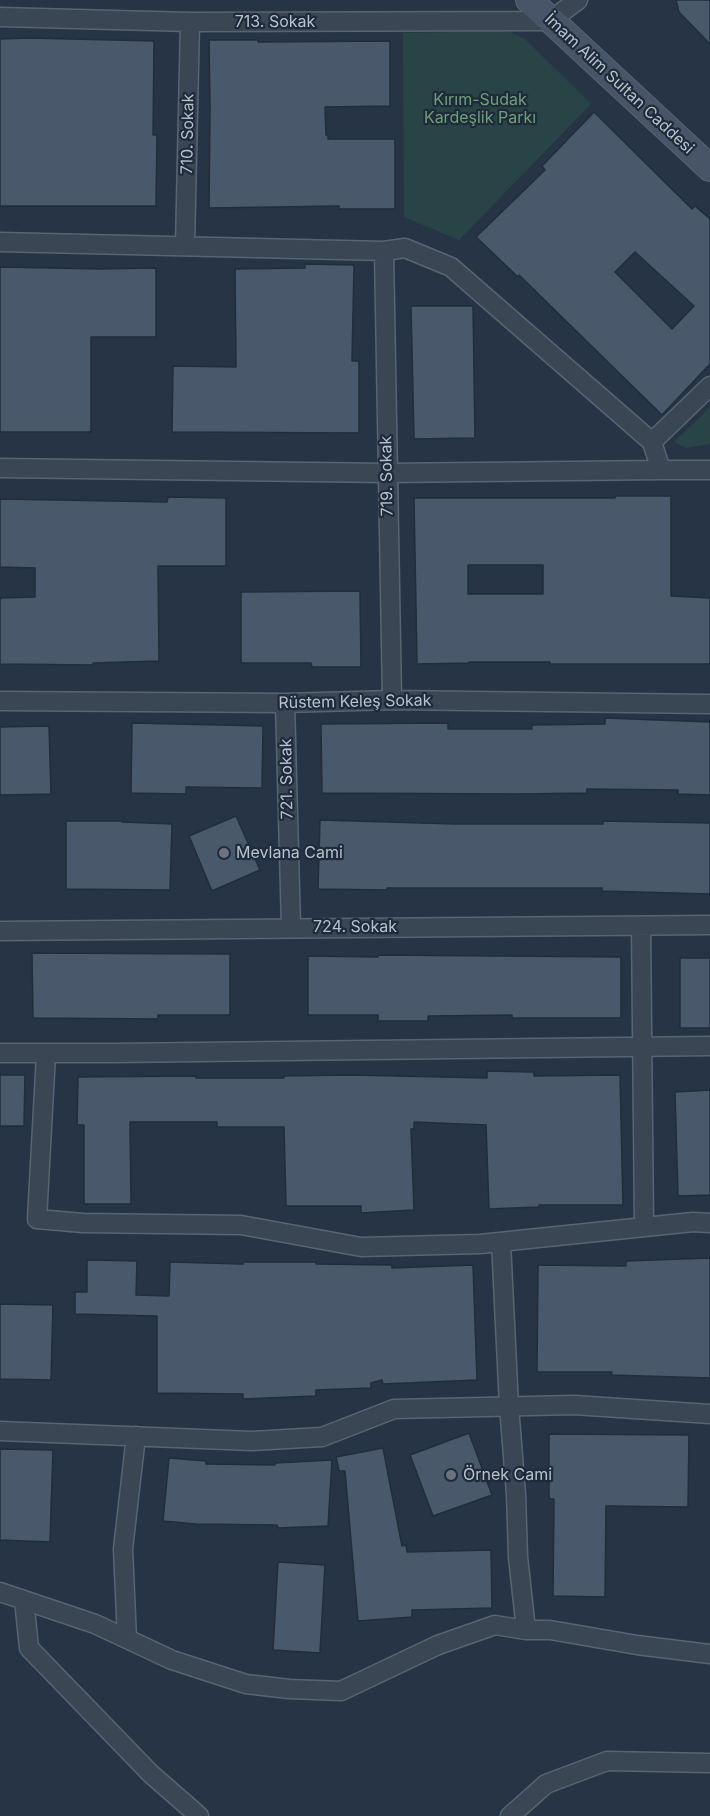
<!DOCTYPE html>
<html>
<head>
<meta charset="utf-8">
<style>
  body { margin:0 }
  canvas { display:block; background:#263445 }
</style>
</head>
<body>
<canvas width="710" height="1816"></canvas>
<script>
const g = document.querySelector('canvas').getContext('2d');
g.lineJoin = 'round';
function paint(path, color) { g.fillStyle = color; g.fill(path, 'evenodd'); }
function strokePath(path, color, width, dash) { g.strokeStyle = color; g.lineWidth = width; g.lineCap = dash ? 'butt' : 'round'; g.setLineDash(dash || []); g.stroke(path); }
function label(font, color, halo, rows, align = 'center') {
  g.font = font + ' Inter,sans-serif'; g.lineWidth = 4.5; g.setLineDash([]); g.textBaseline = 'middle'; g.strokeStyle = halo; g.fillStyle = color; for (const [text, x, y, turn = 0] of rows) {
    g.save(); g.translate(x, y); g.rotate((+turn || 0) * Math.PI / 180); g.textAlign = isNaN(turn) ? turn : align; if (halo) g.strokeText(text, 0, 0); g.fillText(text, 0, 0); g.restore();
  }
}
const green = new Path2D(`
  M509,31L526,40L591,104L459,240L404,217L403,33Z
  M710,407V444L686,448L674,442Z`);
const building = new Path2D(`
  M676,0H710V44L679,12Z
  M29,38L154,41L153,135H157L156,206H0V39Z
  M209,40H258V42L390,41V106L325,107L326,135H328V139H395V209H339V206L209,208L210,108Z
  M594,112L692,209L695,206L710,219V364L662,415L519,275L518,277L476,237L545,170L542,166ZM635,252L694,306L672,329L615,272Z
  M305,264L354,265L352,361H359V433L172,432L173,366L236,367L235,269L305,268Z
  M0,267L101,269L156,268V337H91V432H0Z
  M411,306H473L475,438L414,439Z
  M615,496H671V596L710,598V664H550V662H469V663L417,664L414,498H615ZM468,565H543V594H468Z
  M168,497L226,498V566H158L159,661L93,663V665L0,664V598L35,597V568L0,567V499L167,502Z
  M360,591L361,667H312L311,663H241V592Z
  M605,718L710,722V795L678,794V790L587,789V793L519,794L322,793L321,724L448,723V729H532V725L605,724Z
  M132,723L263,726L262,788L186,787V794L131,793Z
  M49,726L51,794L0,795V727Z
  M236,816L260,870L212,891L189,836Z
  M320,820L455,824H603V821L710,823V894L602,891V888H387V890L318,889Z
  M66,821H122V822L172,824L170,890L66,889Z
  M32,953L230,954V1015H158V1019L33,1018Z
  M378,955L621,957V1018H512V1015L428,1016V1021H378V1015H308V956L378,957Z
  M680,958H710V1028H680Z
  M487,1071L534,1072V1076L620,1075L623,1205H539V1207L489,1209L486,1125L414,1122V1129H411L414,1210L361,1213V1206H286L284,1127H217V1122H130L131,1204H84V1125H77L78,1077L196,1076V1078H284L283,1076L351,1075L487,1078Z
  M0,1075H25L24,1126H0Z
  M710,1090V1195L678,1196L675,1092Z
  M710,1258V1378L611,1375L612,1372H537L538,1265L626,1266V1261Z
  M87,1260L137,1261L136,1295L169,1296L170,1262L243,1264V1262H316V1264L392,1265V1268L473,1265L477,1380L383,1384L382,1380L371,1383V1388L316,1390V1396L243,1399V1394L157,1393V1316L75,1314V1292H87Z
  M0,1304L53,1305L51,1380L0,1379Z
  M469,1433L492,1495L433,1516L410,1455Z
  M549,1434L689,1435L688,1507L606,1506L605,1597L553,1596L554,1499H549Z
  M383,1448L402,1546L406,1545L407,1552L491,1550L492,1608L412,1610V1617L358,1621L345,1471H339L336,1457Z
  M0,1449L53,1450L50,1542L0,1540Z
  M169,1458L206,1461V1464L275,1465V1463L332,1460L328,1526L278,1528L277,1525L196,1524L163,1521Z
  M278,1562L325,1565L320,1653L273,1650Z`);
const street = new Path2D(`
  M0,17L190,22L550,21L578,0
  M0,242L384,251L405,248L451,267L652,442L661,470H710
  M185,246L190,22
  M384,251L392,700
  M652,442L710,386
  M0,468L387,473L661,470
  M0,701L285,703L392,700L710,704
  M285,703L291,927
  M641,926L644,1227
  M0,931L710,925
  M0,1053H114L710,1046
  M46,1054L37,1219L83,1223L241,1225L361,1247L480,1244L693,1222L710,1223
  M501,1242L509,1406L516,1494L518,1557L526,1630
  M0,1431L252,1441L322,1437L394,1409L574,1405L710,1414
  M0,1592L95,1624L172,1660L246,1684L289,1689L341,1691L438,1645L495,1625L526,1630H550L637,1645L710,1654
  M24,1600L29,1648L151,1774L199,1816
  M127,1639L123,1549L136,1436
  M510,1816L546,1784L607,1761L710,1763`);
const secondary = new Path2D(`
  M529,0L710,168`);
const markers = [
  [224,853,6,"#6b7280"],
  [451,1475,6,"#6b7280"]
];
const streetNames = [
  ["713. Sokak",275,22],
  ["İmam Alim Sultan Caddesi",619,84,43],
  ["710. Sokak",188,134,-89],
  ["719. Sokak",387,476,-91],
  ["Rüstem Keleş Sokak",355,702,-1],
  ["721. Sokak",287,779,-91],
  ["724. Sokak",355,927]
];
const parkNames = [
  ["Kırım-Sudak",480,100],
  ["Kardeşlik Parkı",480,118]
];
const poiNames = [
  ["Mevlana Cami",236,853],
  ["Örnek Cami",463,1475]
];
paint(green, '#284446');
paint(building, '#49586b');
strokePath(building, '#212d3c', 1.5);
strokePath(street, '#596472', 21);
strokePath(secondary, '#596472', 28);
strokePath(street, '#3a4654', 18);
strokePath(secondary, '#485568', 26);
for (const [x, y, r, color] of markers) { const dot = new Path2D(); dot.arc(x, y, r, 0, 2 * Math.PI); g.fillStyle = color; g.fill(dot); strokePath(dot, '#1f2b3a', 2); }
label('16px', '#b8c1ce', '#1f2b3a', streetNames);
label('16px', '#6ea077', '#1f2b3a', parkNames);
label('16px', '#b8c1ce', '#1f2b3a', poiNames, 'left');
</script>
</body>
</html>
